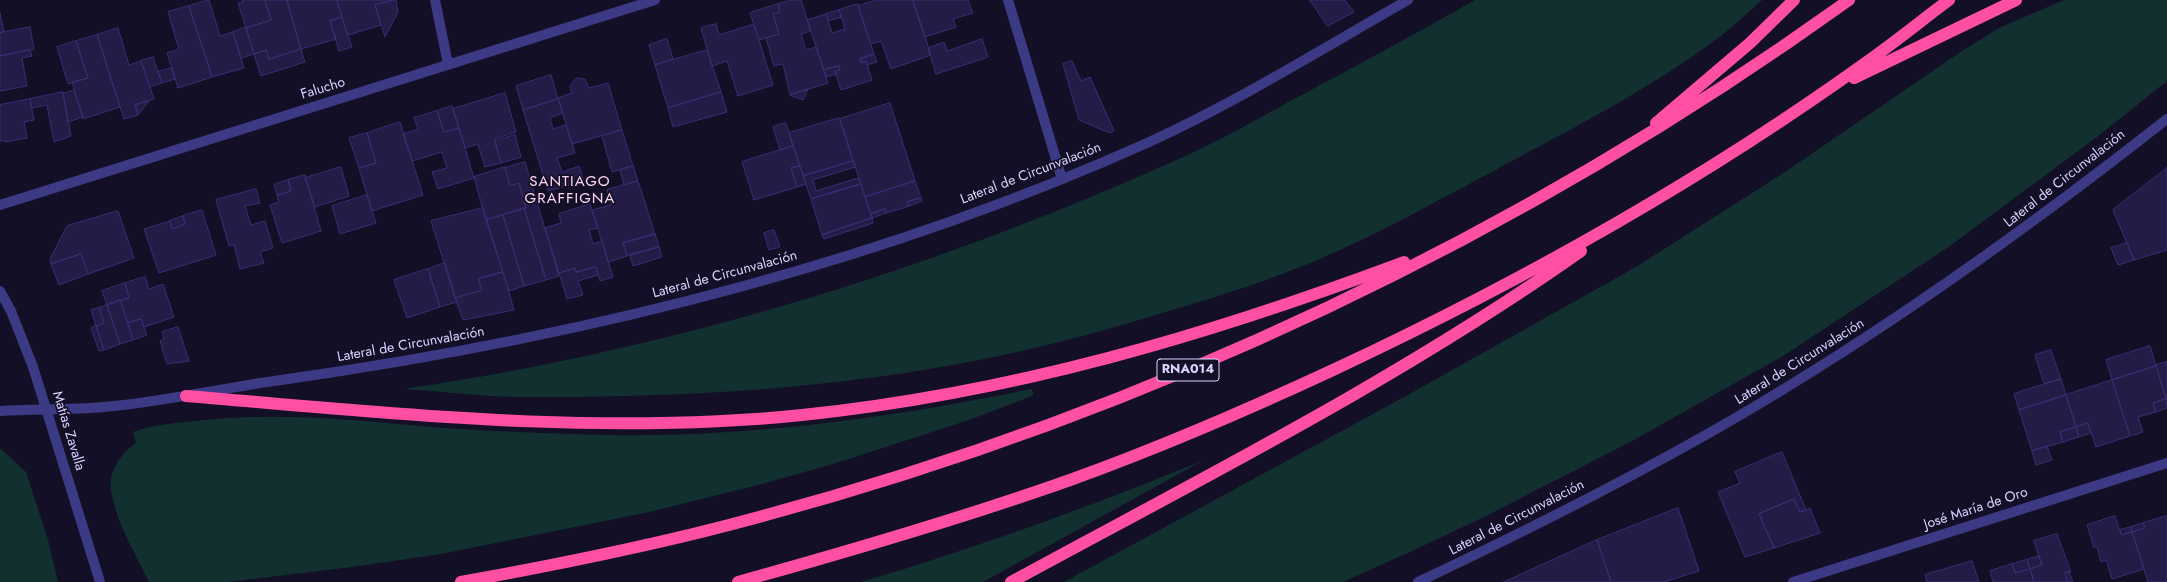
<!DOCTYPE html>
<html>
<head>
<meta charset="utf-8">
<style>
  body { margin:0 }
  canvas { display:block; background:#130f26 }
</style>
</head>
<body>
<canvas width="2167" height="582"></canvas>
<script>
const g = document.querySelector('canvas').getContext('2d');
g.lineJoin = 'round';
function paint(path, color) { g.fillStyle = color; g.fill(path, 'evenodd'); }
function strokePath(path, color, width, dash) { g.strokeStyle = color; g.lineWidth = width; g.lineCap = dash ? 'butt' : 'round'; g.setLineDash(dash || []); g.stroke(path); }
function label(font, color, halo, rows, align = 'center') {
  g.font = font + ' Jost,sans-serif'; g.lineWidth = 3.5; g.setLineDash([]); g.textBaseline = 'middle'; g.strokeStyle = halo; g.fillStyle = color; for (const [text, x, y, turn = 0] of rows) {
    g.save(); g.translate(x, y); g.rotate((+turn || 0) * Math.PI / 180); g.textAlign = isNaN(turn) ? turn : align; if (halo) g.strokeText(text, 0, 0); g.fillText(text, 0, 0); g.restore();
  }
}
const green = new Path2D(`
  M1475,0H1762C1747,13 1733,27 1718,38C1650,89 1573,128 1499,168C1444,197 1388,229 1331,254C1278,278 1222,295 1166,312C1120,326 1073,339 1026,350C861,388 689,398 520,397C482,397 442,391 404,389C677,349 946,266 1196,151C1231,135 1264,115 1298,97C1357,65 1416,34 1475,0Z
  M2064,0H2167V81L2097,137L1947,248L1783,356L1632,441L1486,516L1412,551L1343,582H1064L1406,396L1636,267L1782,174L1962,51L2001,27Z
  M1031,389L1034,393L1032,396L969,420L833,464L758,485L649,512L441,554L352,567L228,582H149C135,553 116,522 111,490C108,472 121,453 136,443L133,432C153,425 174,423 195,421C279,411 361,421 444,428C497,432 550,433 603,435C746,438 891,418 1031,389Z
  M0,448L26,472L48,540L58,582H0Z
  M1204,460L983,582H861C977,548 1092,506 1204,460Z`);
const building = new Path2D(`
  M209,0L220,36L233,32L244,68L212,77L189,6Z
  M242,0H265L271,20L246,28L238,3L243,2Z
  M265,0H287L301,49L269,59L266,50L254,54L246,28L271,20Z
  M287,0H337L342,17L330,21L336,39L301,49Z
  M337,0H394L375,5L381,25L348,35Z
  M396,0L398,12L385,37L375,5Z
  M792,0H801L811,31L801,34L806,50L816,47L828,83L790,95L783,64L774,66L766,38L779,34L773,14L780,12L778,4Z
  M877,0H913L931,55L891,69L881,41L871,44L858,6Z
  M913,0H968L973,13L953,19L956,27L925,37Z
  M1310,0H1345L1354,12L1328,26Z
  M778,4L780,12L773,14L779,34L759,40L750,13Z
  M858,4L874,54L860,59L862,63L866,61L872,80L841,90L835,71L840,70L839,66L824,70L807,20L826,14L832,33L845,29L839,10Z
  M189,6L212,77L178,88L167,53L179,49L168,12Z
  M839,10L842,17L828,21L826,14Z
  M0,13L4,32L0,33Z
  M342,17L352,47L339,51L330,21Z
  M716,24L719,35L754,24L773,85L738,96L727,61L712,66L701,28Z
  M30,27L34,49L0,56V33Z
  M246,27L254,54L241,58L233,32Z
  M118,28L129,65L141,61L154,99L135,105L138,115L124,119L97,35Z
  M97,35L120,107L83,119L72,82L88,78L76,41Z
  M667,39L673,59L655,65L649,45Z
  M982,39L988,57L936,74L928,48L944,42L947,51Z
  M76,41L88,78L68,84L57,47Z
  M301,49L305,62L261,76L254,54L266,50L269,59Z
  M30,50L32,56L22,58L27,86L0,91V56Z
  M707,50L721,92L668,108L655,65Z
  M874,54L877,62L867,65L866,61L862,63L860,59Z
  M153,57L162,83L150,87L141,61Z
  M1072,61L1081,81L1090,77L1114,131L1110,133L1079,120L1063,64Z
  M839,66L840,70L835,71L837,74L826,77L824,70Z
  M172,68L175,79L162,83L158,72Z
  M551,75L558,99L523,110L516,86Z
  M577,78L585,79L589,88L608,83L622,130L572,144L558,98L572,93L570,86Z
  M808,89L803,100L790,95Z
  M74,90L83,117L68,122L63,94Z
  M63,92L71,136L54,142L47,105L32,108L30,99Z
  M721,92L727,112L673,127L668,108Z
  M505,93L516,132L494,139L501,163L485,167L478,144L465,148L453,109Z
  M30,99L34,120L24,122L27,138L5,142L4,140L0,141V105Z
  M558,99L563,113L550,118L553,129L566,125L575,153L557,158L562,172L579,166L584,181L548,191L523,110Z
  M149,101L138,115L135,105Z
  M890,103L915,181L865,197L840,119Z
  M452,106L459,128L444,132L437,111Z
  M437,111L444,132L459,128L474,178L438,189L432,172L447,168L442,152L412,161L403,134L418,129L414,118Z
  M839,118L853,161L803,176L789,133Z
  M400,122L423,195L372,211L359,168L376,163L367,133Z
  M786,123L793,146L780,150L773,127Z
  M622,130L633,166L612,172L602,136Z
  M367,133L376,163L359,168L349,138Z
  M515,135L521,157L501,163L495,141Z
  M793,146L800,166L791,168L797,187L754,200L742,162Z
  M853,161L855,167L813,180L816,191L858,178L861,184L811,199L803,176Z
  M525,162L559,276L546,280L524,208H526L519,183L510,186L505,168Z
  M633,166L638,181L624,185L620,170Z
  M800,166L806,184L797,187L791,168Z
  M341,167L349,196L315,207L305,178Z
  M505,167L510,186L519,183L526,208L486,220L474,177Z
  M2167,168V250L2134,260L2113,210Z
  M305,175L321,231L282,243L270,205L279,202L277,195L291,191L288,180Z
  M288,180L291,191L277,195L274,185Z
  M638,181L655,234L623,243L627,256L608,262L592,210L611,205L607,190Z
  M915,181L921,198L907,202L909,206L903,208L886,213L885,209L871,214L865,197Z
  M861,184L872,218L822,235L811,199Z
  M256,189L260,203L245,206L251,225L265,221L273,248L260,252L264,263L240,269L234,245L229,246L216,200Z
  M367,195L376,223L340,234L332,206Z
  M921,198L922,201L909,206L907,202Z
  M590,204L598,228L589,230L593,244L602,241L613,277L600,281L596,267L576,272L575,268L559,273L545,228L561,223L559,214Z
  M483,208L503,272L478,279L482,290L455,298L431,221Z
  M524,208L546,280L524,286L503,215Z
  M885,209L886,213L872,218L871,214Z
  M202,210L216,255L159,273L144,229L170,221L172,229L185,224L183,216Z
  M118,211L134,258L88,274L81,254L51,264L50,259L67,226Z
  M503,215L524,286L509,291L486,220Z
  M183,216L185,224L172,229L170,221Z
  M872,218L873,223L824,239L822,235Z
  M774,230L780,247L769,250L764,233Z
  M655,234L659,247L627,256L623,243Z
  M2127,243L2134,260L2118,265L2111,248Z
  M659,247L662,257L633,266L630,255Z
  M81,254L88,274L59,285L51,264Z
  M445,263L457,302L440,307L428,269Z
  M596,267L598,275L578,281L583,295L567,299L559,273L575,268L576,272Z
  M428,269L440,307L407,318L394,280Z
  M503,272L514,310L463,320L455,298L482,290L478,279Z
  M145,277L149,289L163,284L174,317L144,327L141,319L128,323L120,300L129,298L125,283Z
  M125,283L129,298L107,305L102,291Z
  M120,300L133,340L120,344L107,305Z
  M107,305L120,344L104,350L96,326L104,323L99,308Z
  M99,308L104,323L96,326L91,310Z
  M141,319L147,335L133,340L128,323Z
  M96,326L104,350L99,351L91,328Z
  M178,327L189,361L167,364L160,341L164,339L162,332Z
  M2150,346L2156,366L2112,380L2106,360Z
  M2051,350L2061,379L2044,384L2035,355Z
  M2167,362V399H2166L2156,365Z
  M2156,366L2166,399L2153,403L2156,412L2138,417L2143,432L2130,436L2112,380Z
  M2061,379L2066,395L2019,410L2014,394Z
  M2112,380L2130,436L2096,447L2088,423L2076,427L2066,395Z
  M2066,395L2076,427L2060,432L2063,442L2032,451L2019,410Z
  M2166,399L2167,408L2156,412L2153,403Z
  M2088,423L2091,433L2079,437L2076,427Z
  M2076,427L2079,437L2063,442L2060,432Z
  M2047,446L2052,460L2036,465L2032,451Z
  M1782,452L1806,510L1800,512L1794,499L1759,514L1774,548L1745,557L1718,492L1740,483L1735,472Z
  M1794,499L1800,512L1810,508L1820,533L1774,548L1759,514Z
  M1678,508L1699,571L1664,582H1611L1597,540Z
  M2115,516L2121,535L2132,532L2144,569L2112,579L2106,560L2101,562L2097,547H2094L2087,525Z
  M2167,516V582H2148L2132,532L2145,528L2143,523Z
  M2143,523L2145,528L2132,532L2131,527Z
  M2131,527L2132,532L2121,535L2120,530Z
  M2057,534L2071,572L2065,573L2068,582H2034L2030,569L2042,565L2034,541Z
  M1597,540L1611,582H1504Z
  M2039,556L2042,565L2030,569L2027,560Z
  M2027,560L2030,569L2015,573L2012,564Z
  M1972,561L1979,582H1927L1925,575Z
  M2012,564L2015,573L2030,569L2034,582H1993L1990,571Z
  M2069,572L2073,582H2068L2065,573Z`);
const minor = new Path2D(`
  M435,0L448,64
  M1008,0L1062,179
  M0,205L655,0
  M0,291L11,311L33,367L100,582
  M1793,582L2167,463`);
const tertiary = new Path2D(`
  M0,411C35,409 70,410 104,407C164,402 222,388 281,380C578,338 873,266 1147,143C1237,102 1322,49 1408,0
  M1418,582C1526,531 1634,477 1737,417C1888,329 2030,227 2167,119`);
const motorway = new Path2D(`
  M1854,78L2016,0
  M1656,123L1750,43L1794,0
  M186,396C390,413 597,436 802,415C1013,393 1206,336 1404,262
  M461,582C561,564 661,544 759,517C1149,412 1521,236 1849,0
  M738,582C850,551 960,519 1070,480C1159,448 1247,410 1333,370C1519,283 1700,182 1868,61C1895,42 1922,20 1949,0
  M1011,582C1204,477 1401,378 1581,251`);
const shields = [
  [1188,370,62]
];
const shieldNames = [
  ["RNA014",1188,370]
];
const streetNames = [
  ["Falucho",323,89,-17],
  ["Lateral de Circunvalación",1031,174,-21],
  ["Lateral de Circunvalación",2065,179,-38],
  ["Lateral de Circunvalación",725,275,-15],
  ["Lateral de Circunvalación",411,345,-10],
  ["Lateral de Circunvalación",1800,362,-32],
  ["Matías Zavalla",68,431,73],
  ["José María de Oro",1976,509,-18],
  ["Lateral de Circunvalación",1517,518,-27]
];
const neighbourhoodNames = [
  ["SANTIAGO",570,182],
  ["GRAFFIGNA",570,199]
];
paint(green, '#12302f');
paint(building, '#241b47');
strokePath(building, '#3b2d73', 1);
strokePath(minor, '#3d3a85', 10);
strokePath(tertiary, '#3d3a85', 10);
strokePath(motorway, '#ff4fa3', 12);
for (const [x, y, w] of shields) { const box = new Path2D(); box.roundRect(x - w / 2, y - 11, w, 22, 3); g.fillStyle = '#130f26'; g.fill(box); strokePath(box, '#d9d4ff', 1); }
label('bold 13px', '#d9d4ff', null, shieldNames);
label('14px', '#d9d4ff', '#130f26', streetNames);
g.letterSpacing = '1px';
label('15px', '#ffd6f0', '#130f26', neighbourhoodNames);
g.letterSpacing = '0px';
</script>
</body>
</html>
